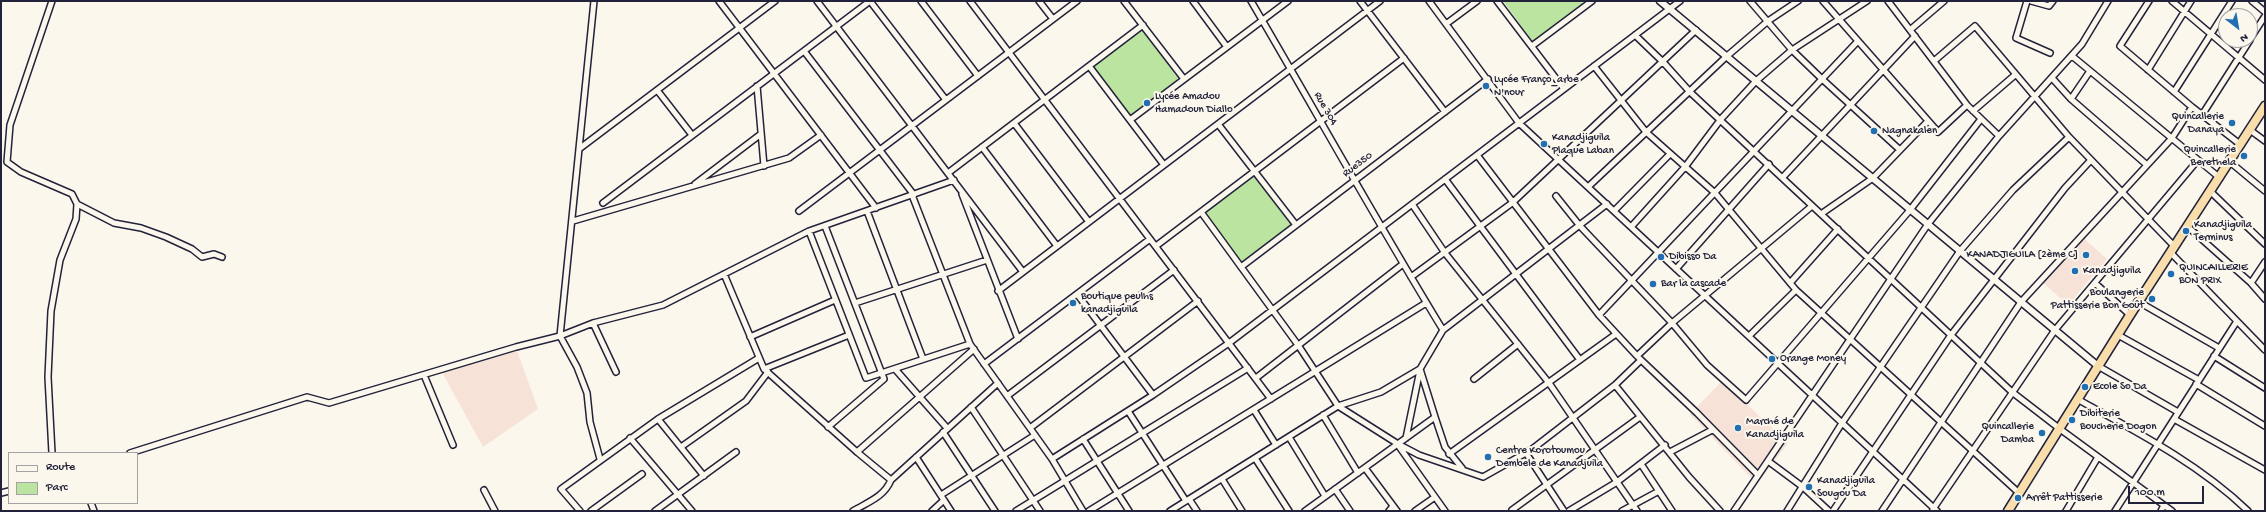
<!DOCTYPE html>
<html>
<head>
<meta charset="utf-8">
<style>
  body { margin:0 }
  #map { position:relative; width:2266px; height:512px; overflow:hidden; background:#fbf7ec; font-family:"Gochi Hand",sans-serif }
  canvas { display:block }
  .frame { position:absolute; inset:0; border:2px solid #22223b; pointer-events:none }
  .legend { position:absolute; left:8px; top:452px; width:130px; height:52px; box-sizing:border-box; background:#fbf7ec; border:1px solid #a4a2a5; margin:0; padding:5px 7px; list-style:none; font-size:12px; color:#22223b }
  .legend li { display:flex; align-items:center; gap:8px; height:20px }
  .legend b { width:20px; border:1px solid #a4a2a5 }
  .north { position:absolute; left:2218px; top:8px; width:40px; height:40px; box-sizing:border-box; background:#fbf7ec; border:1px solid #a4a2a5; border-radius:50%; rotate:149deg; font-size:11px; font-weight:700; line-height:16px; text-align:center; color:#22223b }
  .north::after { content:''; display:block; margin:auto; width:14px; height:18px; background:#1f6fb2; clip-path:polygon(50% 0,100% 100%,50% 72%,0 100%) }
  .scale { position:absolute; left:2128px; top:486px; width:76px; height:18px; box-sizing:border-box; border:2px solid #22223b; border-top:0; padding-left:5px; font-size:12px; line-height:14px; white-space:nowrap; color:#22223b; -webkit-text-stroke:3px #fbf7ec; paint-order:stroke }
</style>
</head>
<body>
<div id="map">
<canvas width="2266" height="512"></canvas>
<div class="frame"></div>
<ul class="legend">
<li><b style="height:5px;background:#fbf7ec"></b>Route</li>
<li><b style="height:11px;background:#bbe4a0"></b>Parc</li>
</ul>
<div class="north">N</div>
<div class="scale">100 m</div>
</div>
<script>
const g = document.querySelector('canvas').getContext('2d');
g.lineJoin = 'round';
function paint(path, color) { g.fillStyle = color; g.fill(path, 'evenodd'); }
function strokePath(path, color, width, dash) { g.strokeStyle = color; g.lineWidth = width; g.lineCap = dash ? 'butt' : 'round'; g.setLineDash(dash || []); g.stroke(path); }
function label(font, color, halo, rows, align = 'center') {
  g.font = font + ' "Gochi Hand",sans-serif'; g.lineWidth = 4; g.setLineDash([]); g.textBaseline = 'middle'; g.strokeStyle = halo; g.fillStyle = color; for (const [text, x, y, turn = 0] of rows) {
    g.save(); g.translate(x, y); g.rotate((+turn || 0) * Math.PI / 180); g.textAlign = isNaN(turn) ? turn : align; if (halo) g.strokeText(text, 0, 0); g.fillText(text, 0, 0); g.restore();
  }
}
const built = new Path2D(`
  M2081,236L2107,259L2068,305L2042,282Z
  M516,348L538,409L483,447L442,372Z
  M1722,381L1788,443L1757,484L1690,414Z`);
const green = new Path2D(`
  M1503,1H1581L1583,4L1533,42Z
  M1142,29L1180,81L1130,118L1092,67Z
  M1252,174L1291,225L1242,263L1203,212Z`);
const stream = new Path2D(`
  M2199,382L2205,387`);
const minor = new Path2D(`
  M52,1L10,125L7,162L21,172L72,194L77,204
  M594,1L560,336L577,367L587,393L590,422L600,459
  M719,1L876,208
  M817,1L1023,272
  M870,1L946,100
  M921,1L978,76
  M970,1L1271,399
  M1039,1L1053,19
  M1124,1L1184,79
  M1193,1L1227,47
  M1251,1C1315,110 1377,222 1443,330
  M1360,1L1445,112
  M1429,1L1519,123L1937,511
  M1497,1L1564,89
  M1750,1L1792,50L1822,79L1900,150
  M1823,1L1938,132L1967,105
  M1888,1L1967,105L1999,136
  M2027,1L2016,38L2050,53
  M2031,1L2049,6L2053,1
  M2149,1L2120,46L2192,107L2241,145
  M2172,1L2265,80
  M2252,1L2265,12
  M1446,24L1477,1
  M1910,30L1944,1
  M1635,35L1663,62L1690,92L2012,392L2060,429L2172,511
  M2250,39L2265,16
  M1532,46L1592,1
  M804,51L914,195
  M2072,56L2220,178
  M1934,61L1975,26L2069,137L2175,247
  M1089,66L1164,165
  M1594,66L1646,132L1715,193L1796,290L2019,493
  M2148,70L2191,1
  M2052,78L2071,99L2147,165
  M757,86L764,166
  M657,90L692,135
  M2174,92L2232,1
  M2071,99L2090,71
  M1973,111L2015,75
  M2202,115L2250,40
  M1130,120L1288,1
  M1014,123L1089,222
  M1218,124L1296,225
  M2250,130L2265,141
  M982,147L1057,246
  M579,149L775,1
  M1477,155L1599,315L1637,356L1672,323L1812,206
  M2230,162L2265,191
  M948,173L1143,25
  M1783,177L1915,36
  M1445,179L1580,360
  M695,184L761,134
  M1588,187L1727,56L1768,21L1798,1
  M2211,192L2265,244
  M962,194L1018,339
  M912,195L970,344L1052,459L1083,511
  M1556,196L1580,226L1672,323L1707,365L1746,400L1910,210L1981,119
  M603,203L870,1
  M1412,204L1445,253L1549,383L1637,511
  M799,211L1077,1
  M867,211L923,359
  M1614,211L1670,154
  M1201,212L1298,345L1338,406L1398,444L1419,455L1483,477L1531,450L1615,385L1641,360
  M1821,214L1873,178L1928,121
  M573,221L789,158L821,135
  M825,226L884,379L828,427
  M1631,227L1685,167L1721,119L1756,81L1792,50L1867,1
  M2188,227L2251,283L2265,299
  M809,231L866,378L970,344
  M1156,246L1404,58
  M2171,253L2265,350
  M1241,267L1488,79
  M1676,269L1769,164
  M724,274L764,369L857,452L891,480
  M1411,277L1512,203L1696,30
  M1790,283L1838,229
  M2095,283L2130,315
  M2251,283L2265,262
  M998,291L1380,1
  M1077,294L1153,395
  M2139,302L2219,348
  M855,303L987,260
  M1599,315L1858,41
  M593,323L616,372
  M2118,335L2199,380
  M1749,336L1796,290
  M750,337L835,300
  M2214,356L2265,388
  M1639,358L1697,413L1758,475
  M984,364L1150,239
  M2098,366L2178,412
  M764,369L849,335
  M895,369L947,428
  M424,375L453,445
  M1256,378L1403,264
  M1474,379L1518,344
  M2196,384L2265,426
  M1615,385L1689,477L1720,511
  M1007,396L1174,270
  M2077,399C2137,432 2199,464 2248,511
  M971,407L1040,511
  M1254,410L1276,445
  M1128,411L1186,501
  M1323,415L1358,473
  M1435,417L1445,447L1462,468
  M658,419L704,476
  M2174,419L2265,470
  M1030,428L1198,301
  M943,432L995,511
  M1289,437L1325,496
  M630,438L692,511
  M1406,438L1420,370
  M1083,439L1129,511
  M1398,445L1445,511
  M681,447L746,401L768,372
  M857,452L974,349
  M1670,452L1712,430
  M52,453L48,377L51,311L60,260L76,219L77,204L114,223L141,228L166,237L192,249L202,257L214,254L222,257
  M130,453L307,397L329,403L516,347L560,336L593,323L663,305L809,231L954,180
  M1526,453L1564,511
  M1449,454L1616,334
  M916,457L951,511
  M1255,458L1289,511
  M1052,459L1153,395L1229,343L1680,1
  M1768,461L1803,487L1829,511
  M1641,464L1672,511
  M1365,468L1397,511
  M1222,479L1242,511
  M1335,489L1350,511
  M484,490L495,511
  M1,493L9,491
  M941,495L1035,435
  M1189,499L1197,511
  M91,503L94,511
  M1933,509L2055,330L2198,160
  M1512,510L1640,417
  M580,511L561,489L658,419L759,358
  M591,511L642,474
  M655,511L736,452
  M853,511C868,502 884,497 891,480L998,383
  M932,511L944,500
  M1016,511L1248,368
  M1089,511L1426,303
  M1170,511L1338,406L1381,392L1420,369L1443,330L1607,204
  M1305,511L1435,417L1420,369
  M1389,511L1393,506
  M1415,511L1435,497
  M1569,511L1617,482L1665,445
  M1622,511L1659,491
  M1734,511L1928,224L1999,136L2082,44L2108,1
  M1787,511L1842,423L1960,251L2013,190L2069,137
  M1833,511L1951,335L2065,188L2090,161
  M1882,511L2021,302L2172,138L2192,107
  M2066,511L2098,457
  M2115,511L2237,321
  M2161,511L2164,505`);
const tertiary = new Path2D(`
  M1660,1L2098,366`);
const trunk = new Path2D(`
  M2008,511L2130,315L2265,106`);
const markers = [
  [1486,86,4,"#1f6fb2"],
  [1147,103,4,"#1f6fb2"],
  [2232,123,4,"#1f6fb2"],
  [1874,131,4,"#1f6fb2"],
  [1544,144,4,"#1f6fb2"],
  [2244,156,4,"#1f6fb2"],
  [2186,231,4,"#1f6fb2"],
  [2086,255,4,"#1f6fb2"],
  [1661,257,4,"#1f6fb2"],
  [2075,271,4,"#1f6fb2"],
  [2171,274,4,"#1f6fb2"],
  [1653,284,4,"#1f6fb2"],
  [2152,299,4,"#1f6fb2"],
  [1073,303,4,"#1f6fb2"],
  [1772,359,4,"#1f6fb2"],
  [2085,387,4,"#1f6fb2"],
  [2072,420,4,"#1f6fb2"],
  [1738,428,4,"#1f6fb2"],
  [2042,433,4,"#1f6fb2"],
  [1488,457,4,"#1f6fb2"],
  [1809,487,4,"#1f6fb2"],
  [2018,498,4,"#1f6fb2"]
];
const poiNames = [
  ["Lycée Franço_arbe",1494,80],
  ["N'nour",1494,93],
  ["Lycée Amadou",1155,97],
  ["Hamadoun Diallo",1155,110],
  ["Quincallerie",2224,117,"right"],
  ["Danaya",2224,130,"right"],
  ["Nagnakalen",1882,131],
  ["Kanadjiguila",1552,138],
  ["Plaque Laban",1552,151],
  ["Quincallerie",2236,150,"right"],
  ["Berethela",2236,163,"right"],
  ["Kanadjiguila",2194,225],
  ["Terminus",2194,238],
  ["KANADJIGUILA [2ème C]",2078,255,"right"],
  ["Dibisso Da",1669,257],
  ["QUINCAILLERIE",2179,268],
  ["BON PRIX",2179,281],
  ["Kanadjiguila",2083,271],
  ["Bar la cascade",1661,284],
  ["Boulangerie",2144,293,"right"],
  ["Pattisserie Bon Goût",2144,306,"right"],
  ["Boutique peulhs",1081,297],
  ["kanadjiguila",1081,310],
  ["Orange Money",1780,359],
  ["Ecole So Da",2093,387],
  ["Dibiterie",2080,414],
  ["Boucherie Dogon",2080,427],
  ["Marché de",1746,422],
  ["Kanadjiguila",1746,435],
  ["Quincallerie",2034,427,"right"],
  ["Damba",2034,440,"right"],
  ["Centre Korotoumou",1496,451],
  ["Dembele de Kanadjuila",1496,464],
  ["Kanadjiguila",1817,481],
  ["Sougou Da",1817,494],
  ["Arrêt Pattisserie",2026,498]
];
const streetNames = [
  ["Rue 304",1325,109,60],
  ["Rue350",1358,165,-37]
];
paint(built, '#f6e2d7');
paint(green, '#bbe4a0');
strokePath(stream, '#59879b', 1.5);
strokePath(minor, '#22223b', 8);
strokePath(tertiary, '#22223b', 9);
strokePath(trunk, '#22223b', 11);
strokePath(minor, '#fbf7ec', 5);
strokePath(tertiary, '#fbf7ec', 6);
strokePath(trunk, '#f9deab', 8);
for (const [x, y, r, color] of markers) { const dot = new Path2D(); dot.arc(x, y, r, 0, 2 * Math.PI); g.fillStyle = color; g.fill(dot); strokePath(dot, '#fbf7ec', 1.5); }
label('11px', '#22223b', '#fbf7ec', poiNames, 'left');
label('11px', '#22223b', '#fbf7ec', streetNames);
</script>
</body>
</html>
